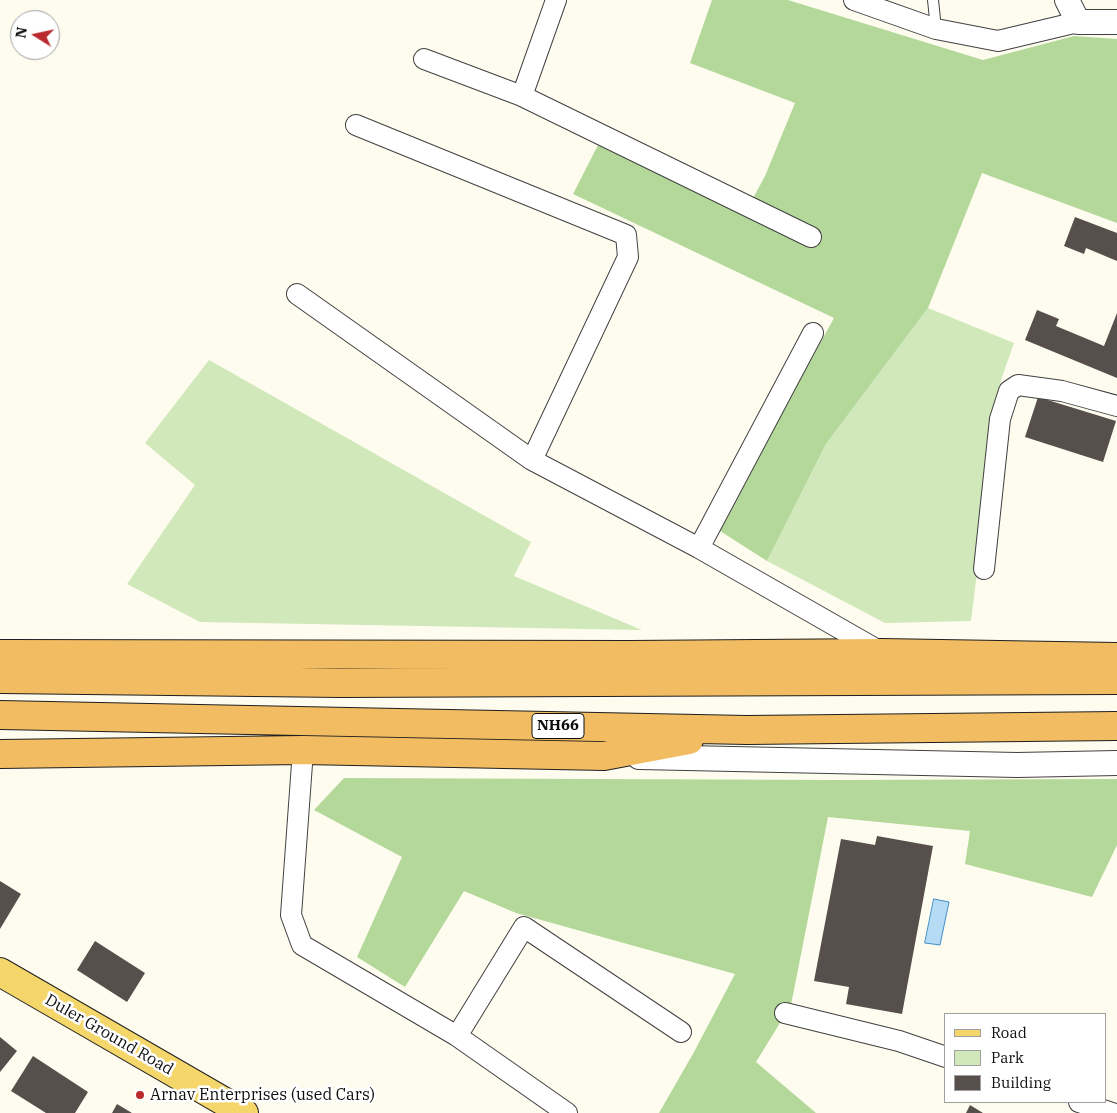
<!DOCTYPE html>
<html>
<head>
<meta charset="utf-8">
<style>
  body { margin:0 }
  #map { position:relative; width:1117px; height:1113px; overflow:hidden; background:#fefcef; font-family:"IBM Plex Serif",serif }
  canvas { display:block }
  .legend { position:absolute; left:944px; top:1013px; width:162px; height:90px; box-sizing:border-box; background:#fff; border:1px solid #9f9f9f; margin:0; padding:6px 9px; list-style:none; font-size:15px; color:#0e0e0e }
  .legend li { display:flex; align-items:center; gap:10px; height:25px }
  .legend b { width:25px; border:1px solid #9f9f9f }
  .north { position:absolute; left:10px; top:10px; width:50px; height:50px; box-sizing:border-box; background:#fff; border:1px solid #9f9f9f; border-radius:50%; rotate:280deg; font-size:14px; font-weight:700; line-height:20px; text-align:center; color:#0e0e0e }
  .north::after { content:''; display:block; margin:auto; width:18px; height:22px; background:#ba2a2e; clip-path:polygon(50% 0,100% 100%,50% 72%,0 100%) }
</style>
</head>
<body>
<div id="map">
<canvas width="1117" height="1113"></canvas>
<ul class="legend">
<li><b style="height:6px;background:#f4d66a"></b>Road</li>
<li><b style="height:14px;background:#d1e8ba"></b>Park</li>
<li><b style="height:14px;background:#564f4b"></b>Building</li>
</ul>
<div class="north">N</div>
</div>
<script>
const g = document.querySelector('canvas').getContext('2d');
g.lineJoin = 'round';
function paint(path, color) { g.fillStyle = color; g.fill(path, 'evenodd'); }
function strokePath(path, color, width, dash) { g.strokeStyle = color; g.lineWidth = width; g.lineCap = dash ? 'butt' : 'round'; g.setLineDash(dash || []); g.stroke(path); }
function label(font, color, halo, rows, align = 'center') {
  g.font = font + ' "IBM Plex Serif",serif'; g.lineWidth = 5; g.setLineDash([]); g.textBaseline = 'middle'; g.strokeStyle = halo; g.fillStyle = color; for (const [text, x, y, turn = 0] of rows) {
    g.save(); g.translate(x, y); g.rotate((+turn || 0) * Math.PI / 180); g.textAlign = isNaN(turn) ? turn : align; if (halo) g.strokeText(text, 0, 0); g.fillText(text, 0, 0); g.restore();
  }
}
const green = new Path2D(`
  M928,308L1014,343L1001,380L971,621L885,623L767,561L826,444Z
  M209,360L531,542L514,576L642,630L200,622L127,584L195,485L145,443Z`);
const forest = new Path2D(`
  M712,0H788L983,60L1074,36L1117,39V223L982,173L928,308L826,444L767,561L717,529L834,318L573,194L598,145L744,215L765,176L795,103L690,63Z
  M344,778L838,780L1117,779V845L1092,897L965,864L970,831L828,817L791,1005L756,1062L816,1113H659L694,1052L735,974L516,913L464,891L405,987L357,957L402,857L314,810Z`);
const water = new Path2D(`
  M934,899L949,902L940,945L925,943Z`);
const building = new Path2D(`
  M1075,217L1117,233V261L1086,248L1084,254L1064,246Z
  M1037,310L1059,319L1056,326L1104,346L1117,313V378L1025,340Z
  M1038,397L1116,421L1103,462L1025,437Z
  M877,836L933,846L902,1014L846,1004L849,987L814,981L841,839L875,845Z
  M0,881L21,894L0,929Z
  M95,941L145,973L127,1002L77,970Z
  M0,1037L17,1051L0,1072Z
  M33,1056L88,1092L75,1113H46L11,1091Z
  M117,1104L132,1113H112Z
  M970,1105L983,1113H966Z`);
const service = new Path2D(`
  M933,0L936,29`);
const minor = new Path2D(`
  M854,0L936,29L998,41L1078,22
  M424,59L522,96L811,237
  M522,96L556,0
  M356,125L626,235L628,257L532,460
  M297,294L532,460L699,548L881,652
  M699,548L813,333
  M984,569L1000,419L1009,391L1018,385L1062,391L1117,406
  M303,750L291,915L302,945L457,1036L567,1113
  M785,1013L899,1041L946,1057
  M457,1036L524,927L681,1032
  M1079,1102L1112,1113`);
const tertiary = new Path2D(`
  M1067,0L1078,22H1117
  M639,757L1017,765L1117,763`);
const primary = new Path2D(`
  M0,972L244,1113`);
const trunk = new Path2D(`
  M0,654L630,655L882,653L1117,657
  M0,679L340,683L1117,680
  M0,715L747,730L1117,726
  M0,754L303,750L604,756L689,740`);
const markers = [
  [140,1095,5,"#ba2a2e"]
];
const shields = [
  [558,726,52]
];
const shieldNames = [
  ["NH66",558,726]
];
const streetNames = [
  ["Duler Ground Road",109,1035,30]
];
const poiNames = [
  ["Arnav Enterprises (used Cars)",150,1095]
];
paint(green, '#d1e8ba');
paint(forest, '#b4d89a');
paint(water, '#b6dbf4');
strokePath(water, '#3f8fc9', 1);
paint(building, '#564f4b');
strokePath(service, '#414141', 12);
strokePath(minor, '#414141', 22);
strokePath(tertiary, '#414141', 26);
strokePath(primary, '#1f1f1f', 30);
strokePath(trunk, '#1f1f1f', 30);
strokePath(service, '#fff', 10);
strokePath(minor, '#fff', 20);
strokePath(tertiary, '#fff', 24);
strokePath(primary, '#f4d66a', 28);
strokePath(trunk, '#f2bc63', 28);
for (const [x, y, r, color] of markers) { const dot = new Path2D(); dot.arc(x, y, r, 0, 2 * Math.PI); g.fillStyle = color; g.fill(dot); strokePath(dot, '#fff', 2); }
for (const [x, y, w] of shields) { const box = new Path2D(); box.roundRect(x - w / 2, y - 12.5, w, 25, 4); g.fillStyle = '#fff'; g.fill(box); strokePath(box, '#0e0e0e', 1); }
label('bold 15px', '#0e0e0e', null, shieldNames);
label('16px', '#0e0e0e', '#fff', streetNames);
label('16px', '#0e0e0e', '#fff', poiNames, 'left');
</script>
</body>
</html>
